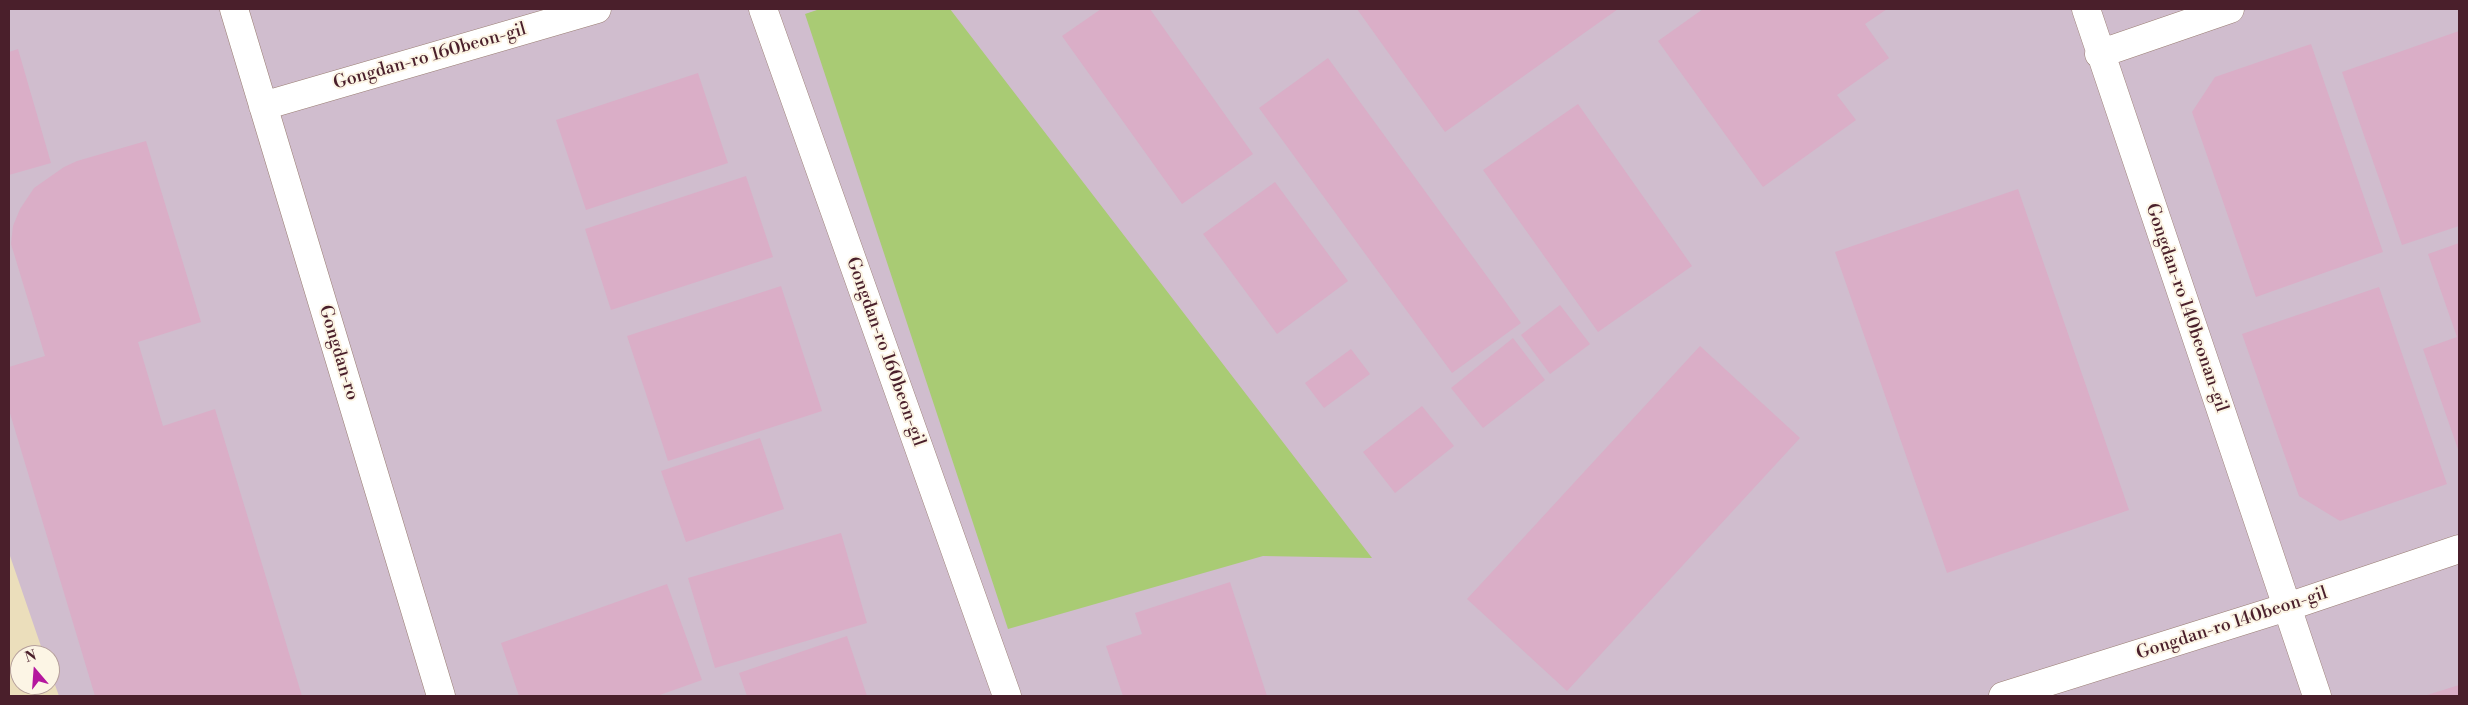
<!DOCTYPE html>
<html>
<head>
<meta charset="utf-8">
<style>
  body { margin:0 }
  #map { position:relative; width:2468px; height:705px; overflow:hidden; background:#ebdebb; font-family:"Libre Bodoni",serif }
  canvas { display:block }
  .frame { position:absolute; inset:0; border:10px solid #4a1f2b; pointer-events:none }
  .north { position:absolute; left:10px; top:645px; width:50px; height:50px; box-sizing:border-box; background:#fcf5e5; border:1px solid #b59f9b; border-radius:50%; rotate:342deg; font-size:14px; font-weight:700; line-height:20px; text-align:center; color:#4a1f2b }
  .north::after { content:''; display:block; margin:auto; width:18px; height:22px; background:#b5179e; clip-path:polygon(50% 0,100% 100%,50% 72%,0 100%) }
</style>
</head>
<body>
<div id="map">
<canvas width="2468" height="705"></canvas>
<div class="frame"></div>
<div class="north">N</div>
</div>
<script>
const g = document.querySelector('canvas').getContext('2d');
g.lineJoin = 'round';
function paint(path, color) { g.fillStyle = color; g.fill(path, 'evenodd'); }
function strokePath(path, color, width, dash) { g.strokeStyle = color; g.lineWidth = width; g.lineCap = dash ? 'butt' : 'round'; g.setLineDash(dash || []); g.stroke(path); }
function label(font, color, halo, rows, align = 'center') {
  g.font = font + ' "Libre Bodoni",serif'; g.lineWidth = 4; g.setLineDash([]); g.textBaseline = 'middle'; g.strokeStyle = halo; g.fillStyle = color; for (const [text, x, y, turn = 0] of rows) {
    g.save(); g.translate(x, y); g.rotate((+turn || 0) * Math.PI / 180); g.textAlign = isNaN(turn) ? turn : align; if (halo) g.strokeText(text, 0, 0); g.fillText(text, 0, 0); g.restore();
  }
}
const industrial = new Path2D(`
  M9,9H2459V696H59L50,671V655H44L9,553Z`);
const green = new Path2D(`
  M820,9H950L1372,558L1263,556L1008,629L805,14Z`);
const building = new Path2D(`
  M1101,9H1150L1253,154L1182,204L1062,36Z
  M1357,9H1618L1445,132Z
  M1703,9H1887L1865,24L1889,58L1837,95L1856,120L1763,187L1658,41Z
  M2459,31V226L2402,245L2342,72Z
  M2311,44L2383,252L2256,297L2192,112L2215,77Z
  M18,49L51,163L9,175V52Z
  M1328,58L1521,323L1452,373L1259,108Z
  M698,73L728,163L586,210L556,120Z
  M1578,104L1692,266L1598,332L1483,170Z
  M146,141L201,322L138,342L163,426L215,409L302,696H95L9,410V367L45,356L11,244L13,226L20,209L34,188L64,167L77,161Z
  M746,176L773,257L611,310L585,229Z
  M1275,182L1348,281L1277,334L1203,234Z
  M2018,189L2129,510L1947,573L1835,252Z
  M2459,243V452L2423,349L2457,337L2428,254Z
  M781,286L822,411L668,461L627,336Z
  M2379,287L2447,484L2340,521L2299,496L2242,334Z
  M1560,305L1590,344L1550,374L1521,335Z
  M1513,338L1545,380L1483,428L1451,388Z
  M1700,346L1800,438L1567,691L1467,599Z
  M1351,349L1370,374L1324,408L1305,383Z
  M1422,406L1454,446L1395,493L1363,452Z
  M760,438L784,509L686,542L661,471Z
  M841,533L867,623L715,668L688,578Z
  M1230,582L1267,696H1123L1106,646L1142,634L1135,613Z
  M667,584L702,680L657,696H519L501,643Z
  M847,636L867,696H747L739,673Z
  M2459,685V696H2424Z`);
const minor = new Path2D(`
  M234,9L441,696
  M763,9L1007,696
  M2086,9L2317,696
  M2099,54L2230,9
  M263,106L597,9
  M2003,696L2287,607L2459,549`);
const streetNames = [
  ["Gongdan-ro 160beon-gil",430,57,-16],
  ["Gongdan-ro 140beonan-gil",2186,308,71],
  ["Gongdan-ro 160beon-gil",885,352,70],
  ["Gongdan-ro",338,353,73],
  ["Gongdan-ro 140beon-gil",2232,624,-18]
];
paint(industrial, '#d0bdce');
paint(green, '#a9cb74');
paint(building, '#daaec7');
strokePath(minor, '#9a7e73', 29);
strokePath(minor, '#fff', 28);
label('18px', '#4a1f2b', '#fcf5e5', streetNames);
</script>
</body>
</html>
